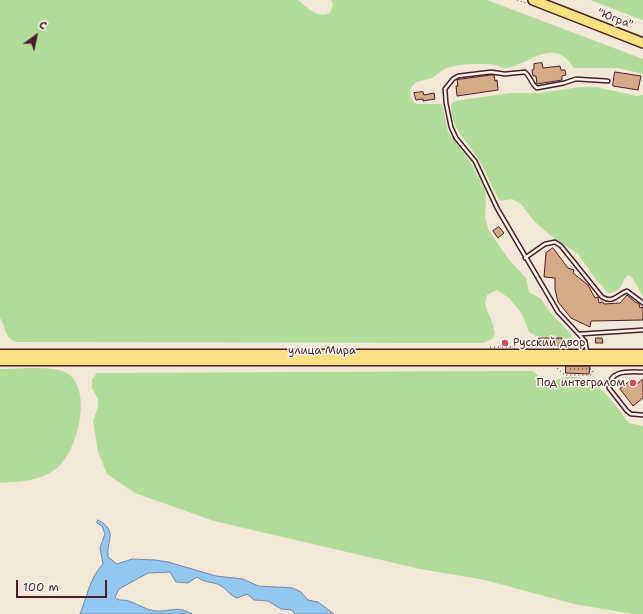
<!DOCTYPE html>
<html>
<head>
<meta charset="utf-8">
<style>
  body { margin:0 }
  #map { position:relative; width:643px; height:614px; overflow:hidden; background:#f3e8d8; font-family:"Shantell Sans",sans-serif }
  canvas { display:block }
  .north { position:absolute; left:16px; top:16px; width:40px; height:40px; -webkit-text-stroke:3px #fbf7ec; paint-order:stroke; rotate:33deg; font-size:11px; font-weight:700; line-height:16px; text-align:center; color:#4a1f2b }
  .north::after { content:''; display:block; margin:auto; width:14px; height:18px; background:#4a1f2b; clip-path:polygon(50% 0,100% 100%,50% 72%,0 100%) }
  .scale { position:absolute; left:16px; top:580px; width:91px; height:18px; box-sizing:border-box; border:2px solid #4a1f2b; border-top:0; padding-left:5px; font-size:12px; line-height:14px; white-space:nowrap; color:#4a1f2b; -webkit-text-stroke:3px #fbf7ec; paint-order:stroke }
</style>
</head>
<body>
<div id="map">
<canvas width="643" height="614"></canvas>
<div class="north">С</div>
<div class="scale">100 m</div>
</div>
<script>
const g = document.querySelector('canvas').getContext('2d');
g.lineJoin = 'round';
function paint(path, color) { g.fillStyle = color; g.fill(path, 'evenodd'); }
function strokePath(path, color, width, dash) { g.strokeStyle = color; g.lineWidth = width; g.lineCap = dash ? 'butt' : 'round'; g.setLineDash(dash || []); g.stroke(path); }
function label(font, color, halo, rows, align = 'center') {
  g.font = font + ' "Shantell Sans",sans-serif'; g.lineWidth = 3; g.setLineDash([]); g.textBaseline = 'middle'; g.strokeStyle = halo; g.fillStyle = color; for (const [text, x, y, turn = 0] of rows) {
    g.save(); g.translate(x, y); g.rotate((+turn || 0) * Math.PI / 180); g.textAlign = isNaN(turn) ? turn : align; if (halo) g.strokeText(text, 0, 0); g.fillText(text, 0, 0); g.restore();
  }
}
const green = new Path2D(`
  M0,0H298C307,7 317,19 330,13L333,5L331,0H487L643,59V74L618,68H574C553,36 533,63 507,68C502,69 495,64 490,64C476,64 460,63 447,68C441,70 437,75 432,78C423,81 412,80 410,92C410,97 412,102 417,104H442L448,132L470,161L485,190L486,198L485,218L489,231L510,261L526,278L529,292L541,299L548,310L572,335L571,339L536,336L529,332L522,314L509,298L497,290L487,295L485,303L487,310L492,322L495,334L492,339L483,343L16,342C3,336 7,328 0,318Z
  M590,0H643V20L637,18Z
  M580,87H596L637,96L643,95V297L632,277L628,275L624,279C622,287 618,293 608,293L597,281L578,254L550,235L533,220L521,204L512,199L500,201C492,189 488,175 480,162C468,141 452,132 451,105L455,101L509,93H539Z
  M0,369C16,369 54,365 67,373C94,390 77,453 56,469C40,481 19,482 0,483Z
  M532,371C539,374 541,381 548,385C554,383 557,379 562,378C595,370 612,402 629,423L643,426V614H633L574,604L485,580L420,569L214,521L135,493L107,474L98,452L93,421L98,407V399L92,388V379L97,373Z`);
const water = new Path2D(`
  M98,520C119,531 106,541 108,557L117,564L132,559L155,560L168,562L216,576L243,579L258,586L293,588L301,592L308,600L318,602L334,614H295L292,610L281,609L268,601L254,600L247,594L237,598C229,595 228,590 221,586C213,581 207,584 197,577L188,583L176,582L170,572L148,573L119,589L115,597C119,602 123,599 129,601C138,604 146,610 156,611C170,612 177,605 192,614H80C87,597 90,577 103,564L100,548L105,534L102,526L97,523Z`);
const building = new Path2D(`
  M542,63L543,68L560,66L561,70H565L566,75L562,76V80L537,84L536,76H533L532,70L534,69V64Z
  M615,72L641,76L638,90L613,86Z
  M491,75H494L495,81L497,80L498,90L457,96L456,86H458L457,80Z
  M423,92L424,95L434,93L435,99L423,101V99L416,100L414,93Z
  M499,227L504,233L498,238L493,231Z
  M553,248L568,268L574,270L573,273L588,285L595,298L598,297L599,303L603,302L604,304L620,303L627,295L635,302L639,304L640,308L643,307V320L591,321L590,327L571,318L558,302L555,289V278L544,277L546,253Z
  M539,338H562V346L539,345Z
  M596,338H602L603,343H596Z
  M566,366H590L589,374L566,373Z
  M633,379L637,384L643,379V398L633,406L620,389Z`);
const path = new Path2D(`
  M517,0L526,3
  M536,346L539,342H557
  M490,347H515
  M557,368L565,375H591L594,369
  M570,369H592`);
const service = new Path2D(`
  M525,258L545,244L555,242L561,246L602,297C614,304 617,294 627,291L643,303
  M580,334L643,330
  M587,352L585,341L558,312L497,208L475,161L456,138L451,127L446,103L445,89L453,79L458,76L491,72L505,74L525,72C531,77 531,84 537,88L564,83L576,79L608,81
  M643,372C630,372 609,369 609,388L627,411L631,414L643,415`);
const primary = new Path2D(`
  M0,354H643
  M0,361H643`);
const trunk = new Path2D(`
  M533,0L643,43`);
const markers = [
  [505,343,4,"#d1495b"],
  [633,383,4,"#d1495b"]
];
const streetNames = [
  ["\"Югра\"",615,19,21],
  ["улица Мира",322,351]
];
const poiNames = [
  ["Русский двор",513,343],
  ["Под интегралом",625,383,"right"]
];
paint(green, '#b1dc99');
paint(water, '#92c8f0');
strokePath(water, '#7584a1', 1);
paint(building, '#d5aa86');
strokePath(building, '#4a1f2b', 1);
strokePath(service, '#4a1f2b', 5.5);
strokePath(primary, '#4a1f2b', 11);
strokePath(trunk, '#4a1f2b', 12);
strokePath(path, '#4a1f2b', 1, [1, 3]);
strokePath(service, '#fbf7ec', 2.5);
strokePath(primary, '#f9e181', 8);
strokePath(trunk, '#f9e181', 9);
for (const [x, y, r, color] of markers) { const dot = new Path2D(); dot.arc(x, y, r, 0, 2 * Math.PI); g.fillStyle = color; g.fill(dot); strokePath(dot, '#fbf7ec', 1.5); }
label('11px', '#4a1f2b', '#fbf7ec', streetNames);
label('11px', '#4a1f2b', '#fbf7ec', poiNames, 'left');
</script>
</body>
</html>
